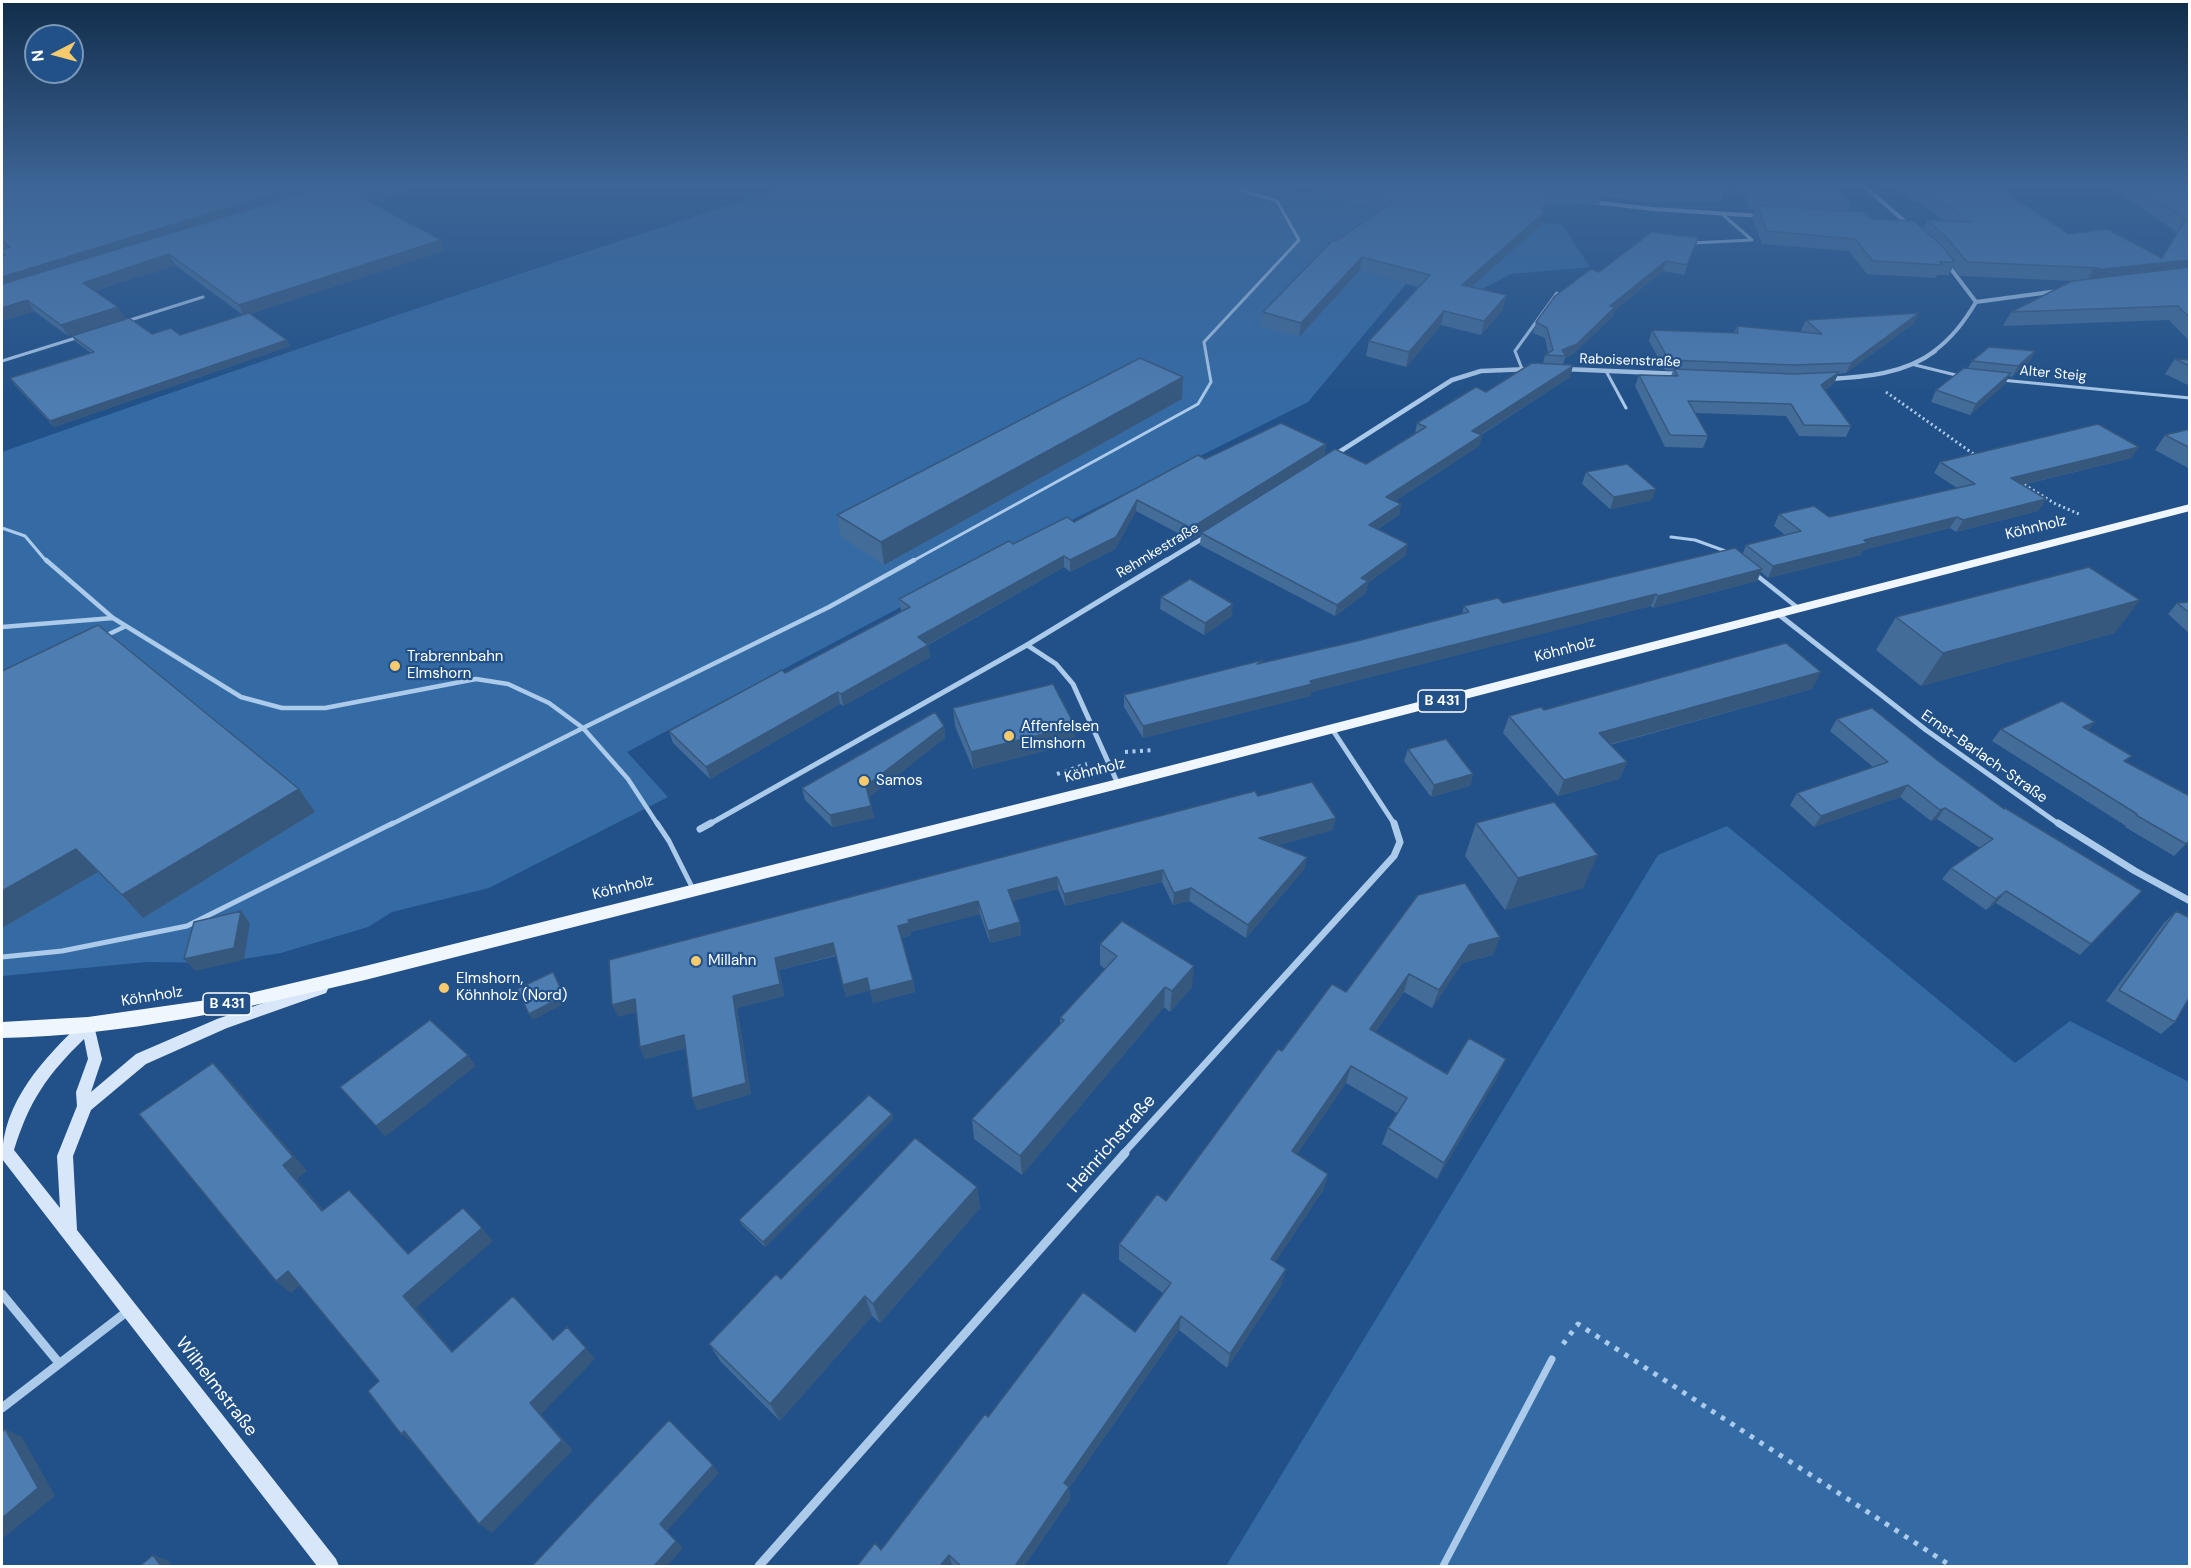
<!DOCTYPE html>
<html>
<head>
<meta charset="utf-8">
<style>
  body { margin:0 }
  #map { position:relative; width:2191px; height:1568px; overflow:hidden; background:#215188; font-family:"DM Sans",sans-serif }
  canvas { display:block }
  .frame { position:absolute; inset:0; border:3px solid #fff; pointer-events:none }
  .north { position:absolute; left:24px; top:24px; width:60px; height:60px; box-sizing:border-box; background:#215188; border:2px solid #7a97b8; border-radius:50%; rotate:264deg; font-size:16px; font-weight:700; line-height:24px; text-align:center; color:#fff }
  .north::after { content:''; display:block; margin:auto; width:21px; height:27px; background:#f7cb6d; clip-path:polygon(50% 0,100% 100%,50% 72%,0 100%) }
</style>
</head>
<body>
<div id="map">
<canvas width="2191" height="1568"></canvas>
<div class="frame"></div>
<div class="north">N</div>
</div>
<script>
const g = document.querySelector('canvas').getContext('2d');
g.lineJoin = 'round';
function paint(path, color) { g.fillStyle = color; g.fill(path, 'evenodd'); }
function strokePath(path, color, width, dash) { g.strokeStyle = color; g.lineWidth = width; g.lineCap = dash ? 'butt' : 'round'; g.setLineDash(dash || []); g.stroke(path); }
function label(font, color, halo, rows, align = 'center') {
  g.font = font + ' "DM Sans",sans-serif'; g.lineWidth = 4.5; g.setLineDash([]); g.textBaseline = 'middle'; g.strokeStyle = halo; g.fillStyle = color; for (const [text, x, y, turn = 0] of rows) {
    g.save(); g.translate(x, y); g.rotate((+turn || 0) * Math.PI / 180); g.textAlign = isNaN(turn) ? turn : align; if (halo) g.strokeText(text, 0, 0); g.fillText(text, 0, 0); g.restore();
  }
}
const green = new Path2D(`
  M793,185H1276L1308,194L1313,192L1399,218L1424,209L1562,225L1590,267L1511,274L1461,300L1406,284L1308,402L952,580L627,752L668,797L489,888L392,912L368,927L281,953L218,963L146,962L2,976V452C264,360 527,269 793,185Z
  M1727,826L2015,1063L2070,1021L2189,1082V1566H1226L1658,855Z`);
const pathFar3 = new Path2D(`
  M1827,188H1847
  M1733,192L1748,191`);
const pathFar2 = new Path2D(`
  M1886,392L1975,455
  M2020,482L2054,503L2079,514`);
const pathFar1 = new Path2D(`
  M1125,752L1154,750
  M1057,774L1087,764`);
const path = new Path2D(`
  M1563,1344L1578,1324L1951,1566`);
const serviceFar3 = new Path2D(`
  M1692,243L1752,240L1722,214
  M127,321L203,297
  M2,361L79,337
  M1915,365L1960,376
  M1522,369L1515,351L1557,293
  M1606,371L1626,408
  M2001,380L2190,398
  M2,528L25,536L47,562
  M1671,537L1695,540L1728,552
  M911,562L1198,404L1211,382L1204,342L1299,240L1277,201L1224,185`);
const serviceFar2 = new Path2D(`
  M46,560L113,618L241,697L282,708H325L476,679L508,684L549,703L583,728L829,607L914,560
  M1755,574L1798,608
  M2,627L113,618
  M105,636L126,626
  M390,825L583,728L628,779L658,825`);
const serviceFar1 = new Path2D(`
  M657,823L669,841L693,889
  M2,957L62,951L187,926L393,823`);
const service = new Path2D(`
  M1443,1566L1552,1359`);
const minorFar4 = new Path2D(`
  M1863,185L1910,226
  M1592,202L1653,209L1761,216
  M1976,302L2058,291
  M1933,352C1952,338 1964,322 1976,302L1948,265`);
const minorFar3 = new Path2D(`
  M1564,369L1680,374
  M1828,379C1865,377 1905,374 1935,351
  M1336,454L1452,380L1481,371L1530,369
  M1164,562L1205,537`);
const minorFar2 = new Path2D(`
  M1778,614L1926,730L2060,825
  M1027,645L1056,664L1073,684L1118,784
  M1332,729L1395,825
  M708,825L1027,645L1167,560`);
const minorFar1 = new Path2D(`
  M2058,823L2135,871L2190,901
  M700,829L711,823
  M1123,1154L1394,856L1400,842L1394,823`);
const minor = new Path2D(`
  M2,1294L59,1363
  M2,1408L129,1310
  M759,1566L1125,1153`);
const secondary = new Path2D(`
  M321,983L326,985L328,989L326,993L227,1028L146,1064L91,1110L73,1156L77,1230L336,1559L339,1566H317L2,1159C2,1102 44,1058 83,1021L88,1019L93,1021L102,1059L91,1092L136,1054L217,1019ZM84,1039L88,1059L76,1092L77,1106L57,1156L60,1208L14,1150C29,1101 47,1075 84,1039Z`);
const primary = new Path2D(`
  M2190,504V511L1118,789L365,980C246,1008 124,1036 2,1038V1022L88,1017L242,995L365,966L1118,779Z`);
const wall = new Path2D(`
  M2,185H423L370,202L441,240L445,250L250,314L287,340L290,346L54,427L14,384L10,378L91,353L76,342L72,336L152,334L180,335L243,315L175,265L95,291L125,318L68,336L34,311L2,321V249H4L2,247Z
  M1312,185H1726L1720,201L1645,202L1602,196L1600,204L1545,205L1544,211V212L1541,225L1472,287L1503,309L1481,335L1441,325L1406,367L1366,356L1369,341L1419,286L1360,270L1299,337L1261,326L1263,312L1336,241L1379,211L1311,191Z
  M1741,185H1828L1852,203L1848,211L1872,219L1923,229L1927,220L1945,221L1894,185H1994L2069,234L2162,258L2178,233L2107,185H2190V342L2169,320L2003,326L2011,312L2076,281L1960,276L1953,267L1949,275H1937L1936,278L1867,274L1849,251L1762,244L1752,217L1755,209H1749Z
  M1698,238L1684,275L1663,271L1615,310L1612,317L1573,354L1565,358L1563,364L1570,377L1481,435H1482L1479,446L1395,501L1401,504L1399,515L1378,529L1406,555L1368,583L1366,593L1335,616L1200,545L1201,534L1191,540L1136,511L1115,549L1070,572L1064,567L928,645L930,657L843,706L840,704L710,779L673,743L669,731L785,673L901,611L899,599L1013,544L1074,522L1205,459L1326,444L1324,456L1242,507L1366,464L1415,434L1417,423L1486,392L1543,364L1545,355L1548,353L1545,338L1533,333L1536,322L1599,272Z
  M1806,320L1914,323L1846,373L1838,374L1834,383L1825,390L1851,426L1846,437L1799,436L1786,416L1694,413L1708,436L1703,448L1665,447L1635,386L1639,375L1671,376L1673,371L1665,370L1649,341L1652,330L1734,333L1737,326L1804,333L1801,330Z
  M2035,351L2029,362L2012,377L2009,376L2005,384L1970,415L1931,402L1936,390L1968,368L1972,361Z
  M2175,359L2190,360V386L2165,374Z
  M1182,399L884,565L841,537L837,515Z
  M2190,429V469L2155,450L2165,435Z
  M2132,458L2022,485L2046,499L2038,511L1956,532L1950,528L1863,550L1861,555L1768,578L1761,572L1757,581L1653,608L1651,606L1311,692L1310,696L1143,738L1124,707V695L1357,641L1462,614L1464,606L1503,603L1743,553L1746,545L1785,535L1774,526L1779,514L1829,517L1957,488L1934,473L1940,462Z
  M1586,472L1652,500L1610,509L1582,484Z
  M1161,597L1232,616L1204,635L1160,609Z
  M2190,602V634L2168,614L2177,603Z
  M1896,617L2115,633L1921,686L1876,650Z
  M2,671L299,789L315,812L143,918L98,872L2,928Z
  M1812,689L1610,745L1627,762L1619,779L1558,796L1503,733L1509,716L1544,710Z
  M953,708L1075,726V743L973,769L955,726Z
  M1837,719L1937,760L2004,809L2142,891L2080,955L1996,903L1986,910L1942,879L1951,868L1980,848L1937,819L1931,821L1900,797L1814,827L1790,805L1797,793L1873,767L1830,731Z
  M2095,722L2088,730L2127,763L2190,840L2174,856L2125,827L2126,826L1992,741L2001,729Z
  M944,726L945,738L869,797L874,818L832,827L805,800L802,788Z
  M1408,749L1473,774L1470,786L1431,797L1404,761Z
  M1258,796L1333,830L1278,845L1307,857L1304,869L1246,938L1189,901L1173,905L1162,882L1065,906L1058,889L1012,901L1020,922L1021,935L990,943L980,914L910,932L911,935L901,938L913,980L915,992L873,1003L870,990L846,997L836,956L779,970L784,996L737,1008L751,1094L697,1110L686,1048L645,1059L640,1047L636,1012L618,1017Z
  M1476,823L1583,888L1505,910L1465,856Z
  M2176,911L2175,1022L2161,1034L2106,1001L2164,923Z
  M1500,937L1493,955L1462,963L1432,1008L1404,992L1375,1032L1447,1074L1498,1076L1437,1179L1382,1144L1388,1128L1397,1113L1346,1083L1297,1154L1328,1174L1323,1190L1275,1262L1282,1284L1227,1368L1179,1330L1069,1488L1070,1499L1024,1566H954L952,1565L881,1550L988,1417L1135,1332L1164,1294L1119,1260V1244L1166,1201L1282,1051L1346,992Z
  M1100,944L1192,987L1170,1012L1164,1007L1022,1175L974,1139L972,1119L1060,1024V1018L1105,969L1100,965Z
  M892,1114L893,1119L765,1247L742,1225L739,1220Z
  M977,1187L980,1208L880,1323L872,1316L780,1421L721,1362L709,1344L781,1279Z`);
const shadedWall = new Path2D(`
  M302,185H337L2,289V277Z
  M389,185H423L368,203L366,207L361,194Z
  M1544,212L1541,225L1459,298L1462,285Z
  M441,240L445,250L244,316L239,305Z
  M169,254L175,265L89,293L83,283Z
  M1362,257L1360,270L1299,337L1301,323Z
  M2190,260V272L2085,284L2093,270Z
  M1666,261L1663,271L1615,310L1612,317L1573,354L1565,358L1566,356L1562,350L1610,306Z
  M1507,295L1503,309L1481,335L1484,321Z
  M27,300L34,311L2,321V308Z
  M118,307L125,318L68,336L61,325Z
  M1444,311L1441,325L1406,367L1409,352Z
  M1919,313L1914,323L1846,373L1851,363Z
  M287,340L290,346L54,427L50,421Z
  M2035,351L2029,362L2012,377L2018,366Z
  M1573,366L1570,377L1469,442L1472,431Z
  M1839,372L1834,383L1816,396L1821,385Z
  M2011,373L2005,384L1970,415L1976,404Z
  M1183,377L1182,399L884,565L881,542Z
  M1482,435L1479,446L1384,508L1386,497Z
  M1326,444L1324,456L1191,540V528Z
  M2139,447L2132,458L2004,489L2011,478Z
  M1656,489L1652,500L1610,509L1614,497Z
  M2046,499L2038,511L1956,532L1963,520Z
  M1137,500L1136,511L1115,549L1070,572V560Z
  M1401,504L1399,515L1367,536L1369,525Z
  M1957,517L1950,528L1863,550L1861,555L1768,578L1773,566L1864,540Z
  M1408,544L1406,555L1368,583L1366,593L1335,616L1337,605L1361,578Z
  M1064,556V567L920,649L918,637Z
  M1762,569L1757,581L1653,608L1658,596Z
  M1656,594L1651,606L1311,692L1310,696L1143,738V726L1310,681Z
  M2140,600L2115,633L1921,686L1943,653Z
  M1233,604L1232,616L1204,635L1205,623Z
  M928,645L930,657L843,706L841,694Z
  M1821,672L1812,689L1592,749L1599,733Z
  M838,692L840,704L710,779L706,767Z
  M2095,722L2085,734L2083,727Z
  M944,726L945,738L868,798L866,786Z
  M1075,726V743L973,769L971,752Z
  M1627,762L1619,779L1558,796L1564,780Z
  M1473,774L1470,786L1431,797L1434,785Z
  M1908,785L1900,797L1814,827L1821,816Z
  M299,789L315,812L143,918L122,895Z
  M871,806L874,818L832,827L830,815Z
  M1945,808L1937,819L1931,821L1940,810Z
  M1336,818L1333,830L1257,851L1259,838Z
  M76,849L98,872L2,928V891Z
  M1598,855L1583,888L1505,910L1518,878Z
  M1307,857L1304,869L1246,938L1248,925Z
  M1163,870L1162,882L1065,906L1064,894Z
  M1057,877L1058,889L1009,902L1008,890Z
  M1191,888L1189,901L1173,905L1174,893Z
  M2006,891L1996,903L1986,910L1996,899Z
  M978,901L980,914L910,932L911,935L900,938L898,926L908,920Z
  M241,911L250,923L244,960L195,971L184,959Z
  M1020,922L1021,935L990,943L988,931Z
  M1500,937L1493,955L1462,963L1432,1008L1439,990L1469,945Z
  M833,943L836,955L779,970L784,996L737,1008L751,1094L697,1110L692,1098L733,996L775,958Z
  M1194,966L1192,987L1170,1012L1172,991Z
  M553,972L568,1002L532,1020L529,1014Z
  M1409,974L1404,992L1364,1047L1370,1029Z
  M867,978L870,990L846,997L843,985Z
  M913,980L915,992L873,1003L870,991Z
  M1165,987L1164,1007L1022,1175L1020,1156Z
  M635,999L641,1011L618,1017L612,1005Z
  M684,1035L689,1047L645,1059L640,1047Z
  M468,1055L476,1066L385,1137L376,1126Z
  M1506,1059L1498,1076L1437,1179L1444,1163Z
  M213,1063L227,1077L307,1171L297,1179L336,1224L322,1211L283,1165Z
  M1351,1066L1346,1083L1288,1167L1292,1151Z
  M892,1114L893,1119L765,1247L763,1242Z
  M1328,1174L1323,1190L1267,1274L1271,1259Z
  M977,1187L980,1208L880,1323L873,1304Z
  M349,1190L362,1203L420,1267L408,1254Z
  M482,1228L493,1241L416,1308L464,1364L452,1352L403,1296Z
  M1286,1269L1282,1284L1227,1368L1230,1354Z
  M288,1271L303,1283L291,1293L276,1281Z
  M865,1296L872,1316L780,1421L770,1404Z
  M1181,1316L1179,1330L1069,1488L1070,1499L1024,1566H1015L1064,1483Z
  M586,1348L595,1359L541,1414L573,1450L492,1533L479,1524L530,1403Z
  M5,1429L22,1437L55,1496L2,1539Z
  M404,1431L415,1444L401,1434Z
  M713,1465L719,1473L667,1531L683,1548L667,1566H654L660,1524Z
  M153,1555L169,1561L172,1566H161Z
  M949,1555L952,1565L951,1566H940Z`);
const building = new Path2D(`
  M2,185H302L2,277V256L5,255L2,253V249L10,247L2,241Z
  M329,185H389L361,194L366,196L362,198L441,240L239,305L169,254L83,283L118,307L61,325L27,300L2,308V284Z
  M1336,185H1556L1603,191L1546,192L1545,208L1541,207L1544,212L1462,285L1507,295L1484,321L1444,311L1409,352L1369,341L1430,275L1362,257L1301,323L1263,312L1333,240L1336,241L1393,202Z
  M1618,185H1726L1724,189H1649Z
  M1750,185H1828L1852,203L1754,196Z
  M1918,185H1994L2069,234L2107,229L2162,258L2186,219L2134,185H2190V260L2093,270L2099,268L1967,262L1947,238L1927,220L1971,222Z
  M1757,205L1863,212L1872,219L1914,221L1940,244L1955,262H1940L1942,265L1873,261L1855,239L1767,231Z
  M1652,232L1698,238L1687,265L1666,261L1610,306L1615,307L1577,344L1562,350L1566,356L1545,355L1553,350L1547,328L1536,322L1555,296L1591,269L1599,272Z
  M2190,267V318L2178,306L2011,312L2072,281Z
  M249,313L287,340L50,421L10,378L94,352L72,336L129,318L152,334L171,328L180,335Z
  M1919,313L1851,363L1794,365L1669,360L1652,330L1738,333L1737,326L1822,334L1806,320Z
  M1989,347L2035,351L2018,366L1972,361Z
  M1140,358L1183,377L881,542L837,515Z
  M2175,359L2190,360V366Z
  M1532,363L1572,365L1573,366L1472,431L1482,435L1386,497L1401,504L1369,525L1408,544L1361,578L1368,581L1337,605L1201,533L1335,449L1366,464L1426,427L1417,423L1476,387L1486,392Z
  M1964,368L2011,373L1976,404L1936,390Z
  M1674,369L1794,374L1839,372L1821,385L1851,426L1804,425L1791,404L1688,401L1708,436L1670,435L1639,375L1678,376Z
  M1281,423L1326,444L1191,528L1137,500L1116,537L1070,560L1064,556L918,637L928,645L841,694L838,692L706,767L669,731L782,670L785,673L910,607L899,599L1009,541L1013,544L1067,517L1074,522L1198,455L1205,459Z
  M2098,424L2139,447L2011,478L2046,499L1963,520L1957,517L1864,540L1867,543L1773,566L1746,545L1801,531L1779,514L1814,506L1829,517L1975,484L1940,462Z
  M2190,429V448L2165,435Z
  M1627,464L1656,489L1614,497L1586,472Z
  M1735,548L1762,569L1658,596L1656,594L1310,681L1312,684L1143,726L1124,695L1263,660L1257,664L1357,641L1469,612L1464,606L1498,598L1503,603Z
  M2089,567L2140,600L1943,653L1896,617Z
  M1190,579L1233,604L1205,623L1161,597Z
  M2190,602V613L2177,603Z
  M98,625L299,789L122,895L76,849L2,891V671Z
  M1786,643L1821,672L1599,733L1627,762L1564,780L1509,716L1541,707L1544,710Z
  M1053,684L1075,726L971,752L953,708Z
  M2062,701L2095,722L2083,727L2132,756L2124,761L2190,796V840L2186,844L2136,815L2137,814L2001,729Z
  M1872,708L1937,760L2004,809L2005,808L2142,891L2091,944L2006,891L1996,899L1951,868L1993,839L1945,808L1940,810L1908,785L1821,816L1797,793L1888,762L1837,719Z
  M935,712L944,726L866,786L871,806L830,815L802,788Z
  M1446,739L1473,774L1434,785L1408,749Z
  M1312,782L1336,818L1259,838L1307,857L1248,925L1191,888L1174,893L1163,870L1064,894L1057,877L1008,890L1020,922L988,931L978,901L908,920L909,923L898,926L913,980L870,991L867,978L843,985L833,943L775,958L780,984L733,996L746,1083L692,1098L684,1035L640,1047L635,999L612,1005L609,960L1255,791L1258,796Z
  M1554,802L1598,855L1518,878L1476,823Z
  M1465,883L1500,937L1469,945L1439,990L1409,974L1370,1029L1447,1074L1469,1038L1506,1059L1444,1163L1388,1128L1407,1098L1351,1066L1292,1151L1328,1174L1271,1259L1286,1269L1230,1354L1181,1316L1064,1483L1069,1487L1015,1566H961L949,1555L940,1566H857L875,1543L881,1550L985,1414L988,1417L1083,1292L1135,1332L1171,1283L1119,1244L1157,1194L1166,1201L1278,1049L1282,1051L1332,984L1346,992L1418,895Z
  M241,911L234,948L184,959L194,922Z
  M2176,911L2190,918V996L2175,1022L2119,990Z
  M1122,921L1194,966L1172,991L1165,987L1020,1156L972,1119L1064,1020L1060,1018L1117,956L1100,944Z
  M553,972L564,996L529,1014L517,989Z
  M430,1020L468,1055L376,1126L340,1087Z
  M213,1063L293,1157L283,1165L322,1211L349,1190L408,1254L463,1208L482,1228L403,1296L452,1352L513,1296L553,1340L567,1327L586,1348L530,1403L562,1440L479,1524L404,1431L401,1434L368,1391L379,1381L288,1271L276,1281L139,1114Z
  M869,1095L892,1114L763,1242L739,1220Z
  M915,1138L977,1187L873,1304L865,1296L770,1404L709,1344L776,1274L781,1279Z
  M669,1420L713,1465L660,1524L676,1541L654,1566H532Z
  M5,1429L38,1488L2,1518V1432Z
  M153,1555L161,1566H140Z`);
const markers = [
  [395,666,6,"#f7cb6d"],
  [1009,736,6,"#f7cb6d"],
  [864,781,6,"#f7cb6d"],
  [696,961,6,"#f7cb6d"],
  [444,988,6,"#f7cb6d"]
];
const farStreetnames = [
  ["Raboisenstraße",1630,361,2],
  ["Alter Steig",2053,374,5],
  ["Rehmkestraße",1158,551,-31]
];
const shields = [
  [1442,701,48],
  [227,1004,48]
];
const shieldNames = [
  ["B 431",1442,701],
  ["B 431",227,1004]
];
const streetNames = [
  ["Köhnholz",2036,528,-14],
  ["Köhnholz",1565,650,-15],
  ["Ernst-Barlach-Straße",1984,757,35],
  ["Köhnholz",1095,771,-14],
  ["Köhnholz",623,888,-14],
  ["Köhnholz",152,997,-9]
];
const poiNames = [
  ["Trabrennbahn",407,657],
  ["Elmshorn",407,674],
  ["Affenfelsen",1021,727],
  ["Elmshorn",1021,744],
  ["Samos",876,781],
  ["Millahn",708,961],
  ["Elmshorn,",456,979],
  ["Köhnholz (Nord)",456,996]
];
const nearStreetnames = [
  ["Heinrichstraße",1112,1144,-49],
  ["Wilhelmstraße",216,1387,52]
];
paint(green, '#356ba5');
strokePath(pathFar3, '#accaea', 2, [1.5, 3]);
strokePath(pathFar2, '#accaea', 3, [2, 3]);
strokePath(pathFar1, '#accaea', 4, [3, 4.5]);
strokePath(path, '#accaea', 5, [4.5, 7]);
strokePath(serviceFar3, '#accaea', 3);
strokePath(serviceFar2, '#accaea', 4.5);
strokePath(serviceFar1, '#accaea', 5);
strokePath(service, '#accaea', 7);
strokePath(minorFar4, '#accaea', 4);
strokePath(minorFar3, '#accaea', 4.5);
strokePath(minorFar2, '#accaea', 5);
strokePath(minorFar1, '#accaea', 7);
strokePath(minor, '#accaea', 9);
paint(secondary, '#d7e6f8');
paint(primary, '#f0f6fe');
paint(wall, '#436c99');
paint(shadedWall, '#37587d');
paint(building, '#4e7db2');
strokePath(building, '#37587d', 1.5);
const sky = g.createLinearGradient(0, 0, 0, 405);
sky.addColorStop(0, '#122d4b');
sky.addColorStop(0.46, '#3d6596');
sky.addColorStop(1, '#3d659600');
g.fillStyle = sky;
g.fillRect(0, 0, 2191, 405);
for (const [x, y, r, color] of markers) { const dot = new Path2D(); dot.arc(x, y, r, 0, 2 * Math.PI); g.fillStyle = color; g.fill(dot); strokePath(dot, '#215188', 2); }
label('14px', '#fff', '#215188', farStreetnames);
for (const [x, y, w] of shields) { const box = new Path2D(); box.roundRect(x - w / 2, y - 11, w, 22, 4.5); g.fillStyle = '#215188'; g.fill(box); strokePath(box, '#fff', 1.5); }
label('bold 14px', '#fff', null, shieldNames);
label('15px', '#fff', '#215188', streetNames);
label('15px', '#fff', '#215188', poiNames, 'left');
label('18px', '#fff', '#215188', nearStreetnames);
</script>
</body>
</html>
